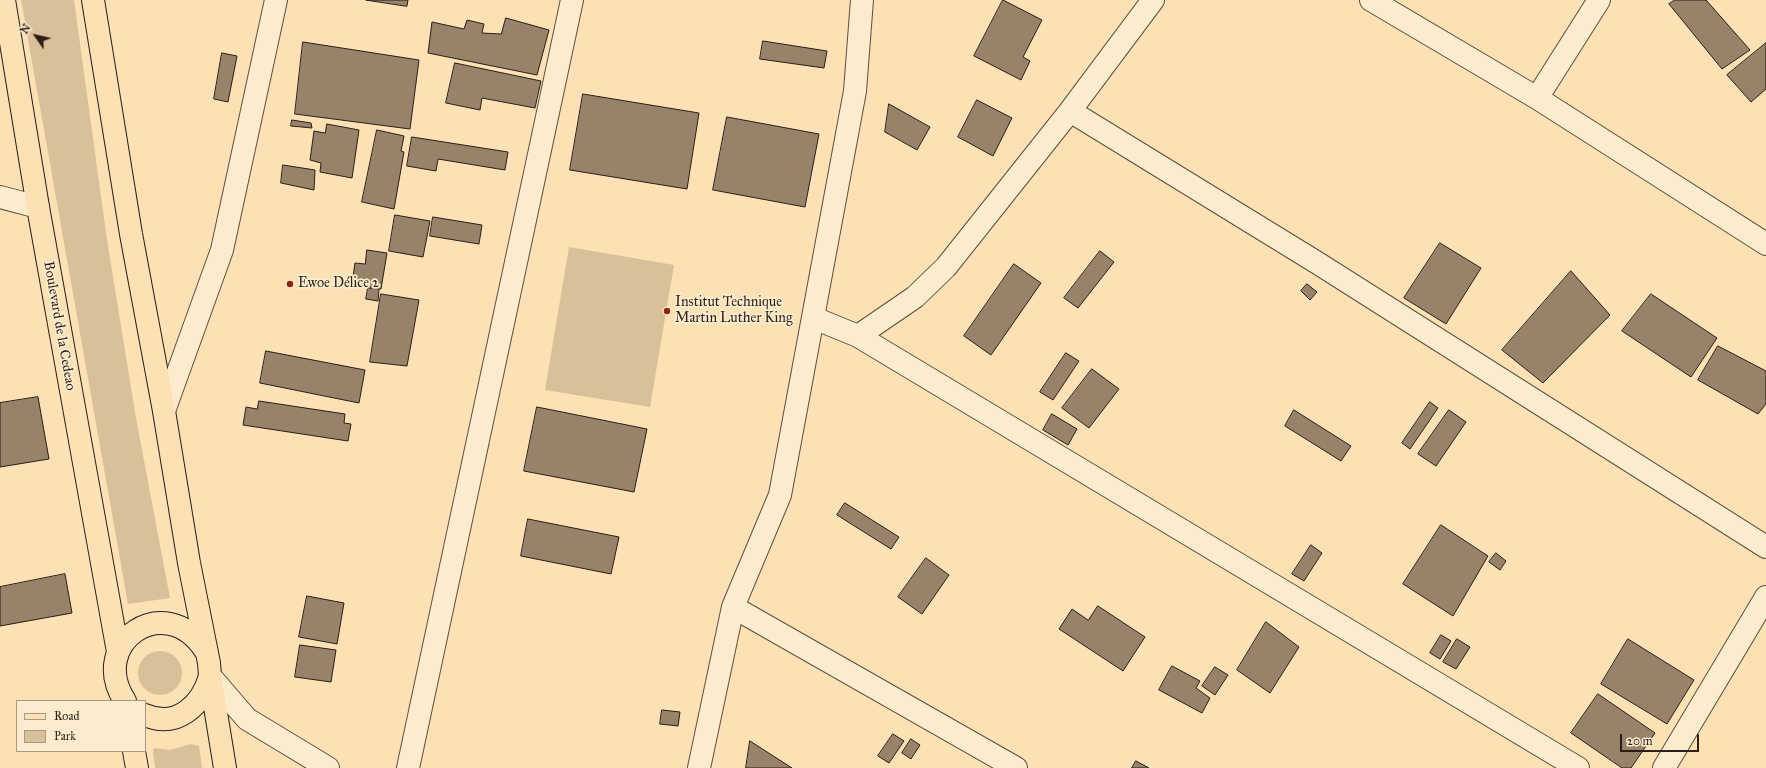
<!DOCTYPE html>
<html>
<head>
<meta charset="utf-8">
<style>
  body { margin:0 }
  #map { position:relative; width:1766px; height:768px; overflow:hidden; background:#fbe1b4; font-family:"IM FELL Great Primer",serif }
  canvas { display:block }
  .legend { position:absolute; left:16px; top:700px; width:130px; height:52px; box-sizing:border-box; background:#fcecce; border:1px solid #a89985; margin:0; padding:5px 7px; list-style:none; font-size:12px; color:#2b1d17 }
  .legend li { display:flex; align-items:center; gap:8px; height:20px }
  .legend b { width:20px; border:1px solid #a89985 }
  .north { position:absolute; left:16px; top:16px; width:40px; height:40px; -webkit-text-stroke:3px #fcecce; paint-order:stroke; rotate:304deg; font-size:11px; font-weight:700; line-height:16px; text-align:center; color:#2b1d17 }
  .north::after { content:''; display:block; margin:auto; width:14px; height:18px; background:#2b1d17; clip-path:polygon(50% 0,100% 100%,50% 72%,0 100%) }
  .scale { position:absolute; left:1620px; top:734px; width:79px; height:18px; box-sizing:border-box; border:2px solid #2b1d17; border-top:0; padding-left:5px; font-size:12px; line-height:14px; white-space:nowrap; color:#2b1d17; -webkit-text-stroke:3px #fcecce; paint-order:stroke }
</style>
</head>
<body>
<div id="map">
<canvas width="1766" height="768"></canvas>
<ul class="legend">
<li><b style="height:5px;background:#fbe1b4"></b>Road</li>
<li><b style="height:11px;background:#d8c099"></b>Park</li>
</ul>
<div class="north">N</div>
<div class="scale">20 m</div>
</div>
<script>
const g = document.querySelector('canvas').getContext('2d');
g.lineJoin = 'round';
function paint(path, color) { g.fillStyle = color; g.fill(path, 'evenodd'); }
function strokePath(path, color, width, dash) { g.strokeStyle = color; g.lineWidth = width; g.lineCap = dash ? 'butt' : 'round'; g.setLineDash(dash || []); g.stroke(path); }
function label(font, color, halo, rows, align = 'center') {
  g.font = font + ' "IM FELL Great Primer",serif'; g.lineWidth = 3.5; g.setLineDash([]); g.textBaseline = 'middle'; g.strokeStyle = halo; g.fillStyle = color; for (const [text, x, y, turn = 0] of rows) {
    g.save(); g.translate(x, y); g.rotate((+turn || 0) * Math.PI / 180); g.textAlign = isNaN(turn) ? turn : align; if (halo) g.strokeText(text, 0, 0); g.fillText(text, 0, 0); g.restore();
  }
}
const green = new Path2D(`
  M21,0H74L107,240L136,418L170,598L128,604Z
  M569,247L674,265L650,407L545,390Z
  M138 673a22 22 0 1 1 44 0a22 22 0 1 1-44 0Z
  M191,744L199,746L202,768H155L153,751L154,748L170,750Z`);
const building = new Path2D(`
  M366,0H408L407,6Z
  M1003,0L1042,20L1023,57L1030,61L1021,80L974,56Z
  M1675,0H1706L1750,50L1722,69L1669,4Z
  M506,18L549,30L537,75L428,53L432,22L464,29L467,20L484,24L482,33L501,34Z
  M763,41L827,51L824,68L760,59Z
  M303,42L419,60L410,129L295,114Z
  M1766,43V89L1751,102L1727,75Z
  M222,53L237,56L228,102L214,99Z
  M455,63L541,81L535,108L482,98L480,110L446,103Z
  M583,94L699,113L687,189L570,170Z
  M977,100L1012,118L993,156L958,137Z
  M889,104L930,127L917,150L885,132Z
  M727,117L819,134L805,207L713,190Z
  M292,120L311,123L312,128L291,126Z
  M327,124L359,130L352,178L320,172L321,163L310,160L314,131L325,133Z
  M377,130L404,136L401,151L404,152L394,209L362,202Z
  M412,137L508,152L505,170L438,159L436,171L407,166Z
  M283,165L315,170L314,190L281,183Z
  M395,215L430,221L423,257L389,251Z
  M433,217L482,225L479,244L430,236Z
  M1440,243L1481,268L1446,324L1404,298Z
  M367,250L387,253L381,289L352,284L355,263L365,264Z
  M1100,251L1114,262L1078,308L1064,298Z
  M1014,264L1041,283L991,355L964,336Z
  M1571,271L1610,315L1543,383L1502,350Z
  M1307,284L1317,292L1310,300L1301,291Z
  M368,288L379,289L378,301L366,299Z
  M381,294L419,300L407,366L370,362Z
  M1651,294L1717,338L1691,377L1622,331Z
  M1718,346L1766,371V404L1758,414L1698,380Z
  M266,351L365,370L359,403L260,383Z
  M1066,353L1079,361L1053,400L1040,392Z
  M1092,369L1119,389L1089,428L1062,408Z
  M38,397L49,459L0,467V403Z
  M259,401L345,414L344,423L351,424L348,441L243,425L246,407L257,409Z
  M1430,402L1438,408L1410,449L1402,443Z
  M537,407L647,429L634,492L524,471Z
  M1294,410L1351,446L1341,461L1285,426Z
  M1449,410L1466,422L1436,466L1418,454Z
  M1052,414L1077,429L1068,445L1043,430Z
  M845,503L899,537L891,549L837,515Z
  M528,519L619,537L611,574L521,556Z
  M1441,525L1488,556L1453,616L1403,584Z
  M1311,545L1322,553L1304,581L1292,574Z
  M1496,553L1506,561L1500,570L1489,562Z
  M926,558L949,575L922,614L898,597Z
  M65,574L72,613L0,626V587Z
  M307,596L344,603L337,644L299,637Z
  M1098,606L1145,637L1123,671L1059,629L1072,609L1088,620Z
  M1266,622L1299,647L1270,693L1237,670Z
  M1441,635L1451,641L1440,659L1430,653Z
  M1457,639L1470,647L1456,669L1443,662Z
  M1628,639L1694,680L1667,724L1601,684Z
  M300,645L336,650L331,682L295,677Z
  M1172,666L1200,681L1196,688L1210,698L1202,713L1159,690Z
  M1215,667L1228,675L1215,695L1202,686Z
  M1598,694L1655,733L1631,768H1622L1571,733Z
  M662,710L680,712L678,726L660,724Z
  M893,734L904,741L889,763L878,756Z
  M911,739L920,745L911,759L902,753Z
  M750,741L792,768H746Z
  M1136,761L1149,768H1132Z`);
const minor = new Path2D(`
  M1371,0L1537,98L1766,244
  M1537,98L1599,0
  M1070,111L1316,262L1766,547
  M0,197L38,207
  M814,318L858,336L1578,768
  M858,336L915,297L946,267L1070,111L1153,0
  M164,411L222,250L276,0
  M733,607L1016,768
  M210,676L247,719L328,768
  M408,768L572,0
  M699,768L733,607L780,495L855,91L862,0
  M1664,768L1766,597`);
const major = new Path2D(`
  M4,0L38,207L118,652
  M93,0L131,234L164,411L189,563L209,663L210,676L225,768
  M125,701C87,643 165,589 205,650
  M145,715C177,729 202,705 210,676
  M134,751L137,768`);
const markers = [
  [290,284,4,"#8f2418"],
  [667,311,4,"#8f2418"]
];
const poiNames = [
  ["Ewoe Délice 2",298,284],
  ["Institut Technique",675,303],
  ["Martin Luther King",675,319]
];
const streetNames = [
  ["Boulevard de la Cedeao",59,326,80]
];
paint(green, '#d8c099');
paint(building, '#978369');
strokePath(building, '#2b1d17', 1);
strokePath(minor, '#5f4e3e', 24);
strokePath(major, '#2b1d17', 24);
strokePath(minor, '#fcecce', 22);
strokePath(major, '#fbe1b4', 22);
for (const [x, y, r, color] of markers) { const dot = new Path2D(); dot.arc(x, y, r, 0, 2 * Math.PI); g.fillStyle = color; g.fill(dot); strokePath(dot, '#fcecce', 1.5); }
label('14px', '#2b1d17', '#fcecce', poiNames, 'left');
label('14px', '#2b1d17', '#fcecce', streetNames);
</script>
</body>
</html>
